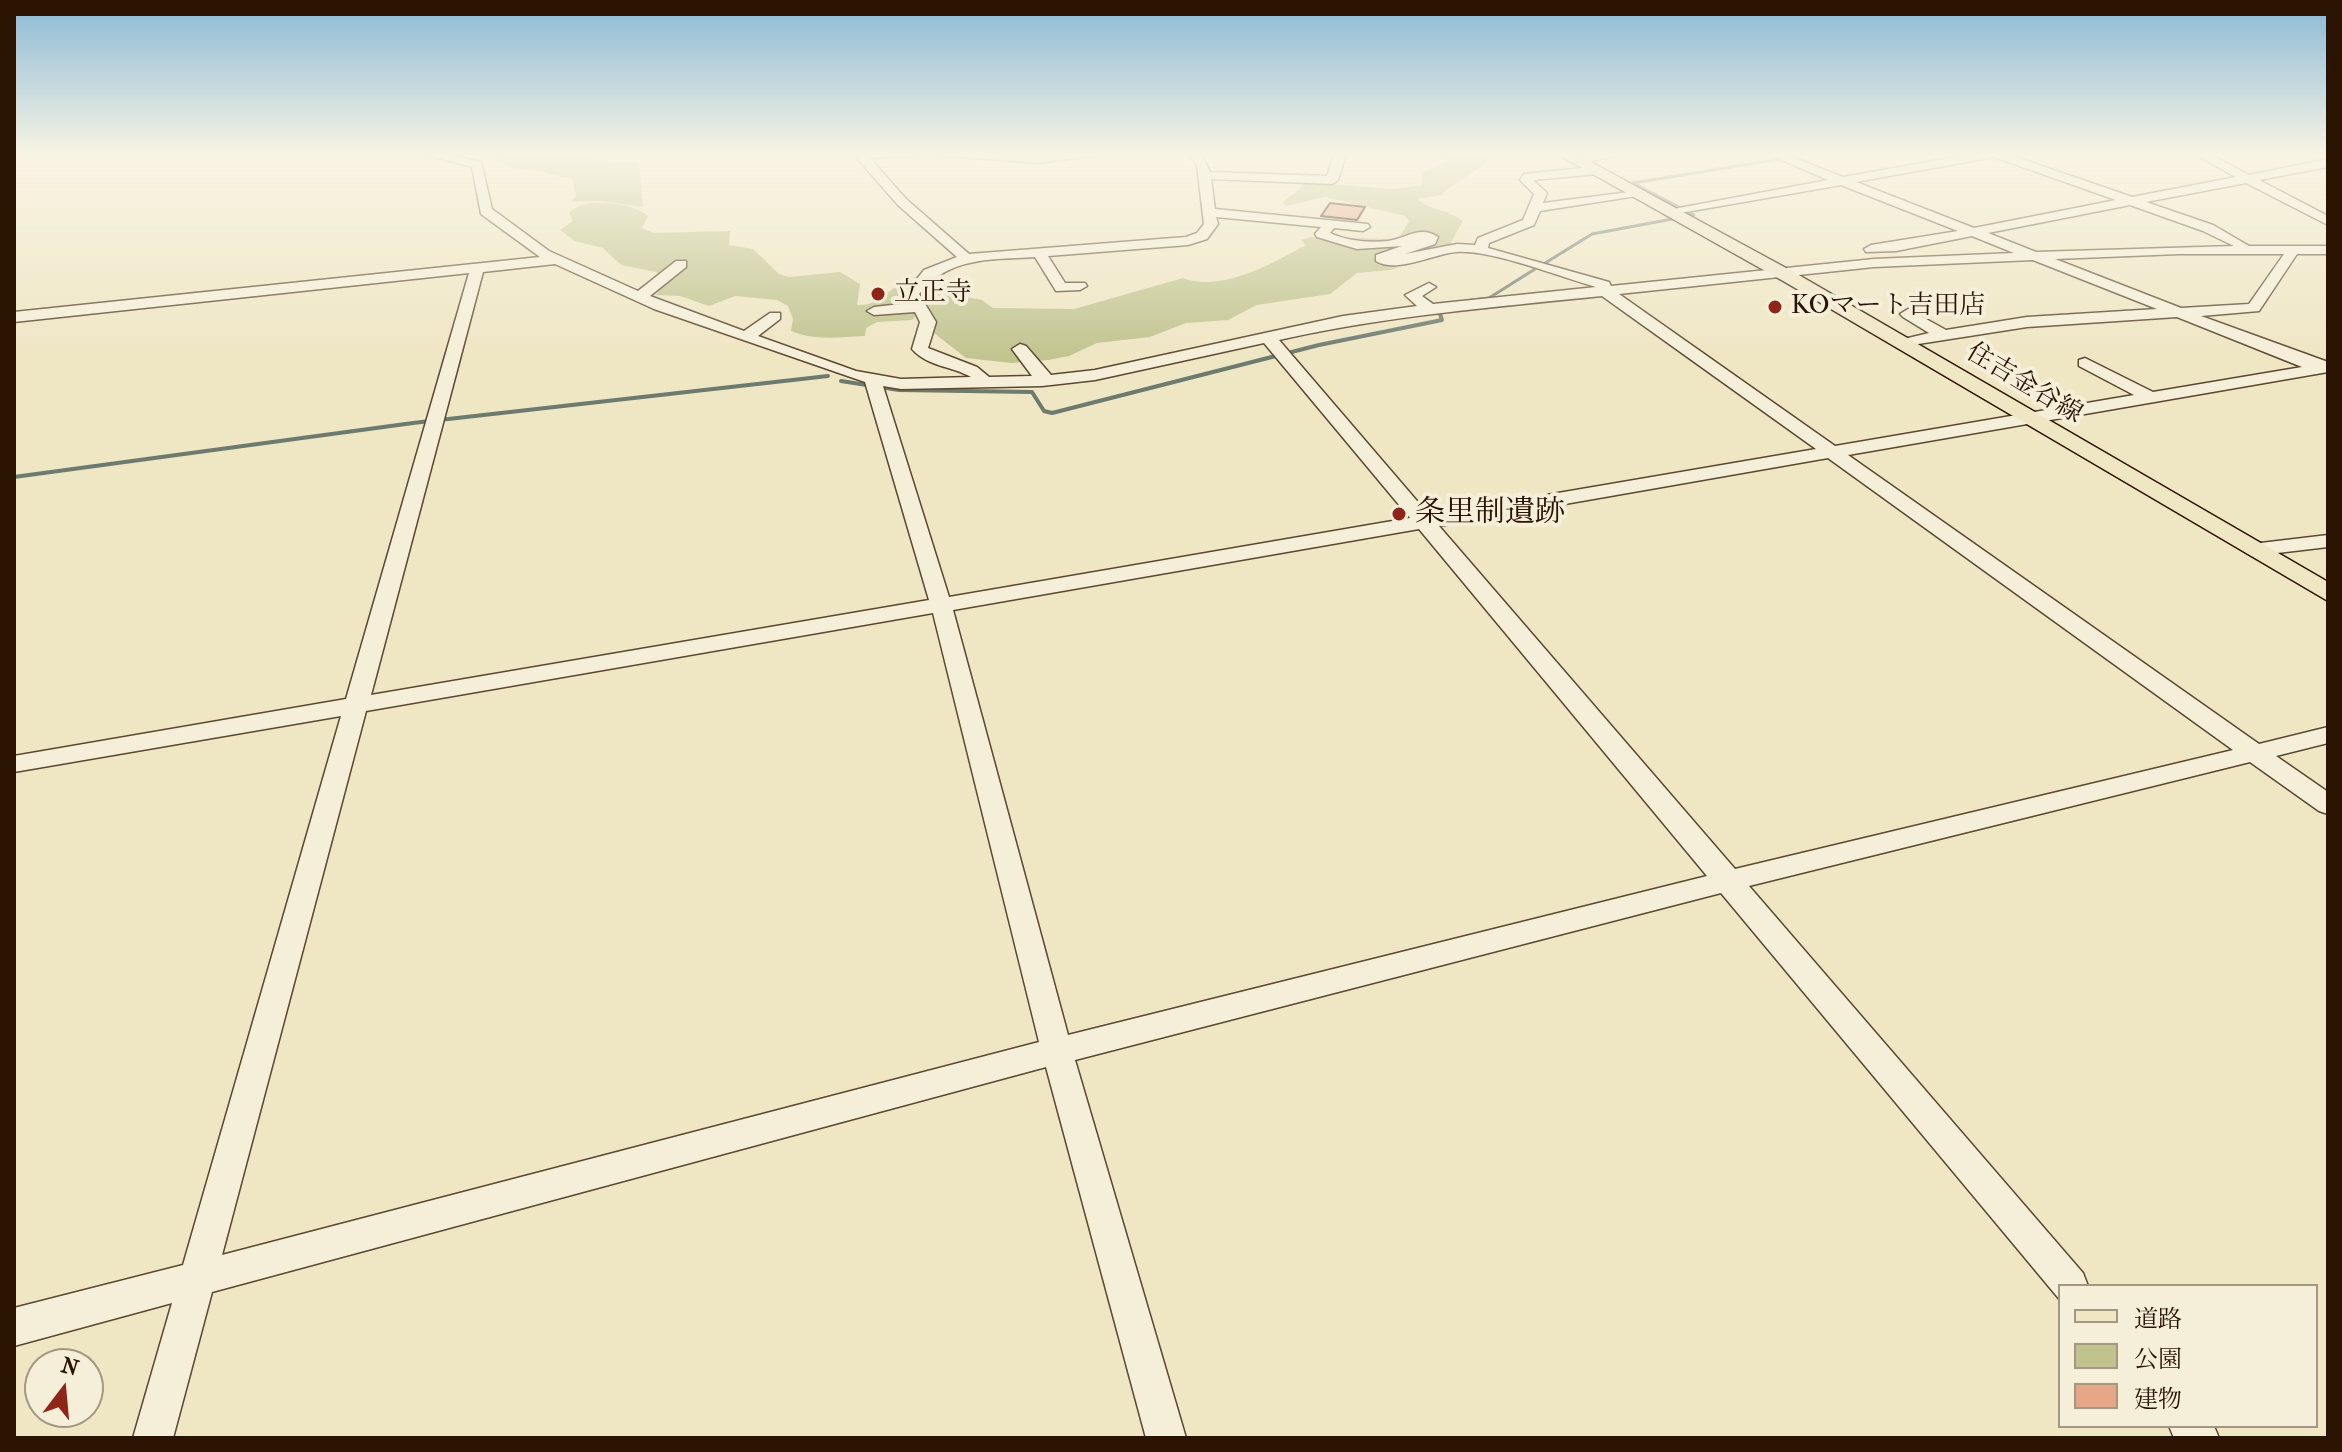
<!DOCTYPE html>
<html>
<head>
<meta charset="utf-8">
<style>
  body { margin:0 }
  #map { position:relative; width:2342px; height:1452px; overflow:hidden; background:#efe6c4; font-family:"IM FELL French Canon","Noto Serif JP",serif }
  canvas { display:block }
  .frame { position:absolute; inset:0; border:16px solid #2a1300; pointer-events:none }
  .legend { position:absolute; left:2058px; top:1284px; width:260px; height:144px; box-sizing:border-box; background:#f5efd9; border:2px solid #a49782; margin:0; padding:10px 14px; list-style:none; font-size:24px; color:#2a1300 }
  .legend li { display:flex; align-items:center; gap:16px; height:40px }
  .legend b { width:40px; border:2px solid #a49782 }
  .north { position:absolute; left:24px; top:1348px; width:80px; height:80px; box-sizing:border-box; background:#f5efd9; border:2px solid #a49782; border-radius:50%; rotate:16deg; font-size:22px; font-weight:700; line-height:32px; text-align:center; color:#2a1300 }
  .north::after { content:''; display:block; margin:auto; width:28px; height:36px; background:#8f2418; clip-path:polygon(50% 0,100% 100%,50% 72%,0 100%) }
</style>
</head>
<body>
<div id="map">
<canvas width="2342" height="1452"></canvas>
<div class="frame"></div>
<ul class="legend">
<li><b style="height:10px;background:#efe6c4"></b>道路</li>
<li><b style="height:22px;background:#c1c38f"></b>公園</li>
<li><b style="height:22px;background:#e5a786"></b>建物</li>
</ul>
<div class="north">N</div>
</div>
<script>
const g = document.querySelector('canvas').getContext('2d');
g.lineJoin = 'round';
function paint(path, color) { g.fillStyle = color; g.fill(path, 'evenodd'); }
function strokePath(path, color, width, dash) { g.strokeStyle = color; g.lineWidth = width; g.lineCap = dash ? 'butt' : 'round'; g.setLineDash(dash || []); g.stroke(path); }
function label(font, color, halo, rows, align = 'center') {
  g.font = font + ' "IM FELL French Canon","Noto Serif JP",serif'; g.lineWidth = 8; g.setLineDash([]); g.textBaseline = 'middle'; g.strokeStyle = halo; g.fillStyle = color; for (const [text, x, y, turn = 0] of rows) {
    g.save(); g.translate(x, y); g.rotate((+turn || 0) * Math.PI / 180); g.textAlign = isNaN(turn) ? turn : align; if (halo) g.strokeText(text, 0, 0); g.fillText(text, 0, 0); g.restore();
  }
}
const green = new Path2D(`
  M498,155H591L596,160L639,162L643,207L600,201L571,202L576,195L572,178C559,178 551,173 539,171C521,167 508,174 498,155Z
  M1432,155H1492C1482,172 1456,179 1442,195L1417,199C1429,210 1449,210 1463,221L1449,246L1391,270L1357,273L1330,294L1257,305L1228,320L1186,323L1150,337L1097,343L1069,356L1048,360L1012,363L966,358L930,330L922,310L912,320L877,322L866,328L865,336C840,337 815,341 791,331L793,319L788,306L777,300L735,296L709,306L680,296L656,295L668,280L656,272L621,265L603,248L575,241L560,230L573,221L569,213C582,196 634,202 648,216L642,228L653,233L730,231L729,245L753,249L779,274L788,277L840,272L860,284L857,305C883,307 889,283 918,276L924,285L920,290L931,284L950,294L982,300L993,308L1074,309L1183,278C1221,293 1273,263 1306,245L1301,240L1311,237L1393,239L1400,236L1409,221L1405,216L1325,197L1285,206L1283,202L1300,189L1303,182L1394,189L1422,185V173L1449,160Z`);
const streamFar1 = new Path2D(`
  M1542,265L1592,234L1694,215L1633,183L1780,159
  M1472,300L1489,298L1535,269`);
const stream = new Path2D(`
  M841,381L899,390L1032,392L1044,411L1052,413L1319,345L1442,320L1438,308
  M14,477L413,423L828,376`);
const building = new Path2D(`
  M1330,203L1365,207L1357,220L1321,216Z`);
const minor = new Path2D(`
  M427,155H450L481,162L492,209L549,251L638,291L676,261H686V267L650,296L744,331L770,313H780V319L758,336L856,371L901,379L971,377C952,366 928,367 912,349L920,322L915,312L874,315L867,311L874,307L910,303L905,294L924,270L957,257L898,205L854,155H922L870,158L906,199L969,254L1186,237L1197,233L1204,224L1197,165L1189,155H1202L1210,172L1327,176L1334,155H1346L1338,180L1332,184L1211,179L1215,209L1368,224L1370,227L1363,231L1334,228L1330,233C1348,241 1369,243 1388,241C1407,238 1421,225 1438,237L1435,244L1405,254L1457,244L1475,245L1478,238L1523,220L1534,194L1520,180L1524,174L1593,167L1599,171L1597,174L1533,180L1547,193L1543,203L1637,191L1643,195L1540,211L1534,225L1489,243L1488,248L1609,282L1611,286L1874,259L2014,253L1972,236L1896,251L1866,252L1864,249L1871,245L1958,231L1841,185L1669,215L1663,211L1828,180L1770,155H1787L1843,177L1967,155H2010L2132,197L2236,177L2196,155H2212L2249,175L2328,159V167L2259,180L2328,216V225L2246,183L2146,202L2213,225L2249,246H2328V254H2297L2259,311L2201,316L2328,362V372L1848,455L2259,744L2328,727V743L2276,756L2328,792V814L2319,811L2250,762L1749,886L2083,1273L2088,1286H2060V1300L1721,893L1075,1060L1186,1438H1146L1046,1067L212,1292L173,1438H133L172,1303L14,1346V1308L183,1265L341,716L14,772V756L346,699L469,273L14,322V312L540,257L481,214L472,167ZM1994,157L2116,200L1974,228L1856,182ZM2130,205L2203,231L2234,246L2036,252L1988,233ZM1216,217L1321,227L1315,234L1317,237L1357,249L1402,246L1376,255V261C1396,274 1433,254 1456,252C1491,249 1560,277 1596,287L1433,304L1422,296L1436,287L1429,283L1405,295L1417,306L1343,316L1095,370L1051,375L1026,346L1020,344L1012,349L1032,376L989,377L977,367L928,348L936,322L919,294C950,256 990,260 1035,257L1056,291L1080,290L1087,286L1085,283H1065L1048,256L1188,245L1207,239L1218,224ZM2179,254H2284L2249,304L2181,308L2055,259ZM2033,260L2157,309L2027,317L1946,330L1908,309L1900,314L1903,317L1929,333L1891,342L1899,347L2027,327L2177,317L2302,367L2153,392L2085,358L2079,360V366L2134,395L1835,446L1619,294L1874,267ZM555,264L654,309L865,382L929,600L371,695L483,272ZM1602,296L1816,449L1429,515L1279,340C1385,316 1494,307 1602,296ZM1264,343L1410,518L949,597L883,386L901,389L1042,386L1095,380ZM1828,458L2233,750L1735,869L1439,526ZM1419,529L1707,876L1068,1035L953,610ZM933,613L1039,1042L222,1255L366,711Z
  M935,155H1097L1039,163Z
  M1589,155H1618L1576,165L1570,161Z
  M2328,535V547L2252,556L2242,550L2252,544Z
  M2169,1426H2214L2219,1438H2174Z`);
const major = new Path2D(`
  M1559,155H1578L1797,274L2328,582V601L1785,282Z`);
const markers = [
  [878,294,8,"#8f2418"],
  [1775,307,8,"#8f2418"],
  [1399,514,8,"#8f2418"]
];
const farPoinames = [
  ["立正寺",894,294],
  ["KOマート吉田店",1791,307]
];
const farStreetnames = [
  ["住吉金谷線",2024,384,31]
];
const poiNames = [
  ["条里制遺跡",1415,514]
];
paint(green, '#c1c38f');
strokePath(streamFar1, '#6d7a6e', 3);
strokePath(stream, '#6d7a6e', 4);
paint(building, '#e5a786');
strokePath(building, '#2a1300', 2);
strokePath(minor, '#5b4831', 3);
strokePath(major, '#2a1300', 3);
paint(minor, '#f5efd9');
paint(major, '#efe6c4');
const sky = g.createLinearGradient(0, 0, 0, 359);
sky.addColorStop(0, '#89b8d4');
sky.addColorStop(0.43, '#f8f4e4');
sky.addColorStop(1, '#f8f4e400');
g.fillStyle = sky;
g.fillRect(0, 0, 2342, 359);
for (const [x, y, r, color] of markers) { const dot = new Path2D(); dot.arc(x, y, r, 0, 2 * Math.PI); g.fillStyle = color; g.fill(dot); strokePath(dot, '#f5efd9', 3); }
label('26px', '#2a1300', '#f5efd9', farPoinames, 'left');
label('26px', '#2a1300', '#f5efd9', farStreetnames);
label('30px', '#2a1300', '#f5efd9', poiNames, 'left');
</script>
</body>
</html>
